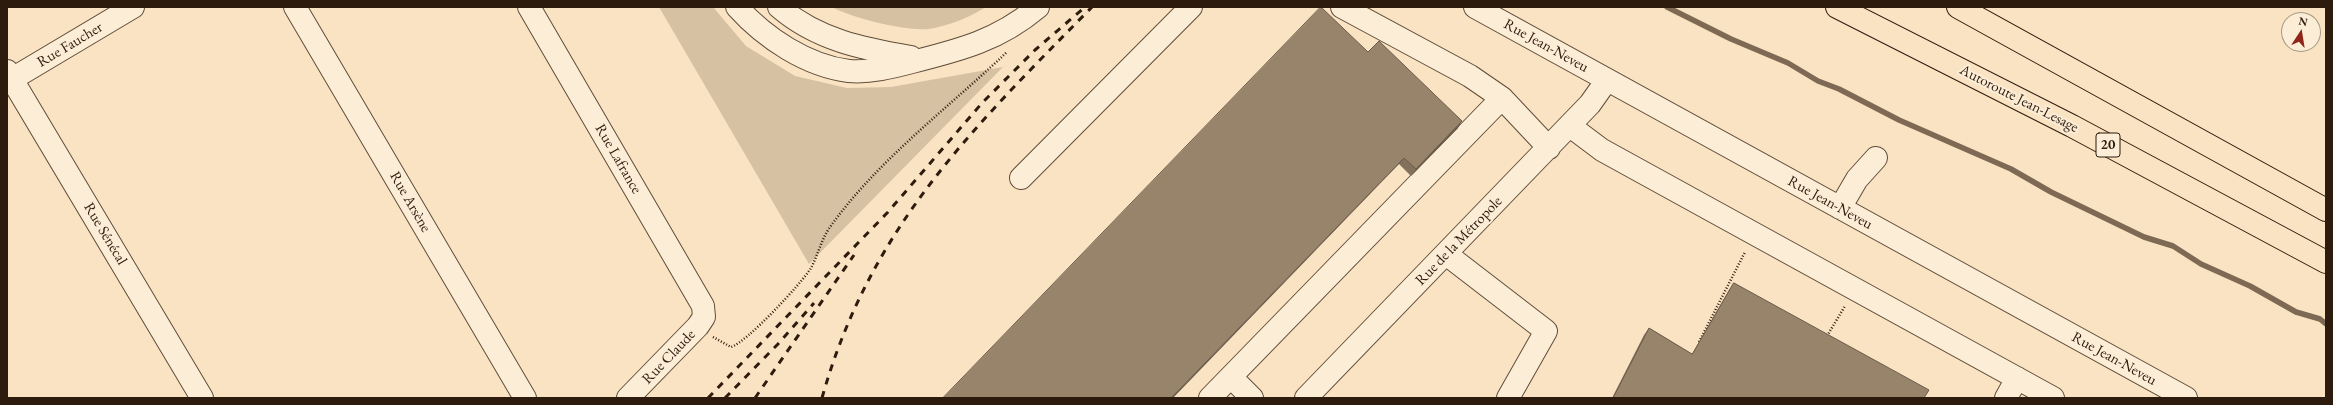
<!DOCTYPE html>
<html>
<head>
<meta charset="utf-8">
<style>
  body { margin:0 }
  #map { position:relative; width:2333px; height:405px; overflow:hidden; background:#fae3c2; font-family:"EB Garamond",serif }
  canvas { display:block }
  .frame { position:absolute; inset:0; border:8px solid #2d1b0d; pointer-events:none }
  .north { position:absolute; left:2281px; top:12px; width:40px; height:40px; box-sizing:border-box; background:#fcedd7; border:1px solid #a99986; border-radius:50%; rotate:12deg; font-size:11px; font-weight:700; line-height:16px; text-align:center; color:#2d1b0d }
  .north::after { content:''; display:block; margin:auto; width:14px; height:18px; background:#8f2418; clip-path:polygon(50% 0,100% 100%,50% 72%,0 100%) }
</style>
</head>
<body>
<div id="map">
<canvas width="2333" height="405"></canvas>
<div class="frame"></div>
<div class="north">N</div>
</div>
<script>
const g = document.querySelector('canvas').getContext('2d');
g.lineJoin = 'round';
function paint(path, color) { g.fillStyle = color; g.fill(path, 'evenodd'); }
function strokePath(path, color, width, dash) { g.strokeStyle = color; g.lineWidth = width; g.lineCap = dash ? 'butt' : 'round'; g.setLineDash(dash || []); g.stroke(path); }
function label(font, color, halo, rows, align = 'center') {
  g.font = font + ' "EB Garamond",serif'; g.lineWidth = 4; g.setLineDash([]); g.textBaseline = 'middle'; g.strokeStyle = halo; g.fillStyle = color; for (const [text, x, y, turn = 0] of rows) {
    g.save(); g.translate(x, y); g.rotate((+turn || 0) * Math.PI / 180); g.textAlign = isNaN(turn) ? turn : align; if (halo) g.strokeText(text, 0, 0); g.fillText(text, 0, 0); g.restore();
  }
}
const green = new Path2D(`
  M659,7H713L746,46L795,76L847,88L891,87L1003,67L809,264Z
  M832,7H986C968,18 949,26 928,29C904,31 852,18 832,7Z`);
const stream = new Path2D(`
  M1667,7L1731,39L1788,63L1818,81L1839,89L1899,120L2011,169L2051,192L2144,237L2173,246L2201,264L2250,286L2296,312L2320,319L2326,324`);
const path = new Path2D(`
  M1827,336L1845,306
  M713,337L731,347C746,343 802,283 811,268C818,255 821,240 830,227C879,159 947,109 1007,52
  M1699,342L1745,252`);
const minor = new Path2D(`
  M295,7L525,398
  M529,7L703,306L704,317L698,326L628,398
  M737,7C765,38 807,66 849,71C869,73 893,67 912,62C960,50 999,40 1038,7
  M779,7C817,40 864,49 911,57
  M1342,7L1470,76L1502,98
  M1475,7L2186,398
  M7,71L202,398
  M7,82L133,7
  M1570,126L1602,150L2053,398
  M1021,178L1191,7
  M1840,208L1857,179L1876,158
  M1446,254L1546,331L1508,398
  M1231,377L1252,398
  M1210,398L1502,98L1549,148
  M1306,398L1590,104L1607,80
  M2006,398L2017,378`);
const highway = new Path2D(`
  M1837,7L2072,126L2326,262
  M1958,7L2326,210`);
const rail = new Path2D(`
  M708,398L888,212L982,103L1035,50L1085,7
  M725,398L778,344L814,303
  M755,398L854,255
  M822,398C870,227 972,129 1092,7`);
const wall = new Path2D(`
  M1368,52L1458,128L1411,176L1399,164Z
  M1734,283L1924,398H1612L1644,335L1649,328L1692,354L1729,290Z`);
const shadedWall = new Path2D(`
  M1462,121L1458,128L1411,176L1416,169Z
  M1404,158L1399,164L1173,398H1171Z`);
const building = new Path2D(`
  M1321,7L1368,52L1379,41L1462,121L1416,169L1404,158L1171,398H943Z
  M1734,283L1929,390L1924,398H1613L1649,328L1692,354Z`);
const shields = [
  [2108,145,24]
];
const shieldNames = [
  ["20",2108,145]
];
const streetNames = [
  ["Rue Faucher",70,45,-31],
  ["Rue Jean-Neveu",1546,46,29],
  ["Autoroute Jean-Lesage",2019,99,27],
  ["Rue Lafrance",618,159,60],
  ["Rue Arsène",410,202,60],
  ["Rue Jean-Neveu",1830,203,29],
  ["Rue Sénécal",105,234,59],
  ["Rue de la Métropole",1459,241,-46],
  ["Rue Claude",669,357,-46],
  ["Rue Jean-Neveu",2114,359,29]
];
paint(green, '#d7c1a3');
strokePath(stream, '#7e6a54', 5.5);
strokePath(minor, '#604d3a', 24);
strokePath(highway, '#2d1b0d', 24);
strokePath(path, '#2d1b0d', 2.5, [1, 2]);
strokePath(minor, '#fcedd7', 22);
strokePath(highway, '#fae3c2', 22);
strokePath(rail, '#2d1b0d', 3, [7, 7]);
paint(wall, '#83715c');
paint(shadedWall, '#6a5c4b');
paint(building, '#98836b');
strokePath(building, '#6a5c4b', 1);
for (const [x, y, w] of shields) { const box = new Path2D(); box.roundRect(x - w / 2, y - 12, w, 24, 3); g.fillStyle = '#fcedd7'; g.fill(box); strokePath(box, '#2d1b0d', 1); }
label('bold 14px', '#2d1b0d', null, shieldNames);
label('15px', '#2d1b0d', '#fcedd7', streetNames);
</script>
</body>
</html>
